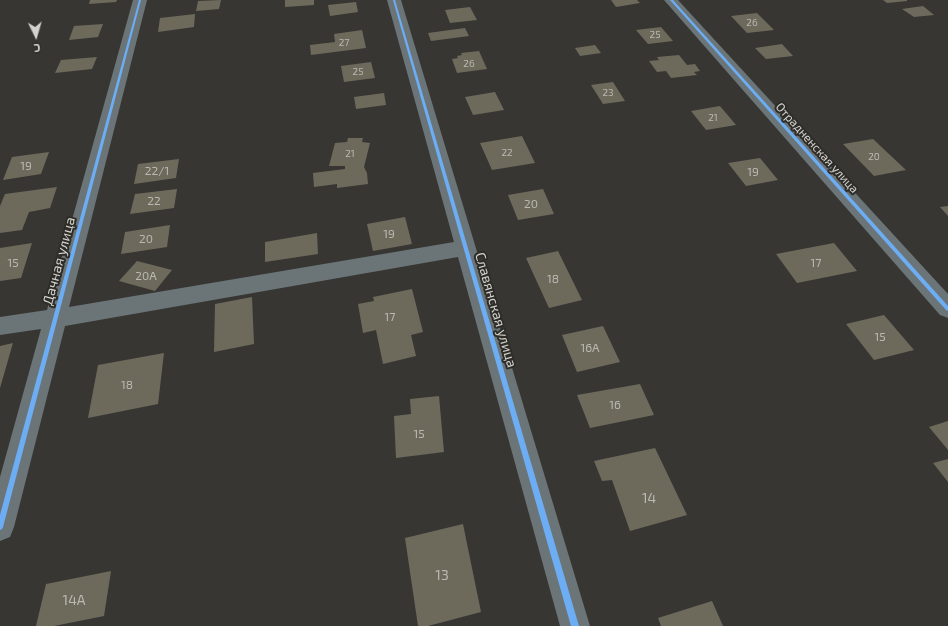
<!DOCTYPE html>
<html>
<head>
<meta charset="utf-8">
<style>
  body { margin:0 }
  #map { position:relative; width:948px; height:626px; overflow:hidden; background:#373633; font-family:"Exo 2",sans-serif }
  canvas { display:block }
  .north { position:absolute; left:16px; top:16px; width:40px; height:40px; -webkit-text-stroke:3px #2e2d28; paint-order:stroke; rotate:175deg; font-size:11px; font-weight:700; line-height:16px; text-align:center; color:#d3d2cf }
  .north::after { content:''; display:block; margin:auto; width:14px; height:18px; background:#d3d2cf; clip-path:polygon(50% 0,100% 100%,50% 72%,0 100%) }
</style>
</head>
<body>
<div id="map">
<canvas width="948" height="626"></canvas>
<div class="north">С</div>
</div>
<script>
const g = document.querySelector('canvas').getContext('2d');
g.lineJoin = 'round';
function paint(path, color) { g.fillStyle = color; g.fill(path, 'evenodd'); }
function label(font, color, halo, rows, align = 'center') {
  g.font = font + ' "Exo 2",sans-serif'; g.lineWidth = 4; g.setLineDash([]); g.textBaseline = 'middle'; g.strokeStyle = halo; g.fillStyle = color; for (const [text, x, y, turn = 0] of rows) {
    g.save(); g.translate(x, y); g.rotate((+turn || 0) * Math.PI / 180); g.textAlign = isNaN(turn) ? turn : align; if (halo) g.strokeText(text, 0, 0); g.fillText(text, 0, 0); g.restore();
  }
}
const building = new Path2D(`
  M90,0H117L116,2L89,4Z
  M221,0L219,9L196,11L198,1Z
  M285,0H314V5L285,7Z
  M611,0H637L640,3L616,7Z
  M883,0H907V1L887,3Z
  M356,2L358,12L330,16L328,5Z
  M923,6L934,15L914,17L902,9Z
  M470,7L477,20L450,23L445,10Z
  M757,13L774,30L747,33L731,16Z
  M195,14L194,27L158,32L160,18Z
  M103,24L98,37L69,40L74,26Z
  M661,27L673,41L648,44L636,30Z
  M465,28L469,36L431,41L428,33Z
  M362,30L366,48L311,55L310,45L335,42L334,34Z
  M782,44L793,56L766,59L755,48Z
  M595,45L601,53L580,56L575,48Z
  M479,51L487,69L457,73L452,59L458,58L457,56L462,55L461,53Z
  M679,55L687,65L695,64L700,71L694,72L697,75L671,78L666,71L657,72L649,61L659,60L657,57Z
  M97,57L92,69L55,73L61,60Z
  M371,62L375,78L344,82L341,66Z
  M613,82L625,101L603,104L591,85Z
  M495,92L504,110L473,115L465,97Z
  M384,93L386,105L356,109L354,97Z
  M720,106L736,125L706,130L691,111Z
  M522,136L535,163L492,170L480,143Z
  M348,138H363L362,142L370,143L364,167L367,173L368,184L337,188V184L314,187L313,173L345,169V166H329L335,143L347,142Z
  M873,139L906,170L874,176L843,144Z
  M49,152L41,174L3,180L12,157Z
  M760,158L778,180L746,186L728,163Z
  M179,159L176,178L134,184L138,164Z
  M57,187L50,208L29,212L22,230L0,233V206L5,194Z
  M177,189L174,208L130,214L135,194Z
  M543,189L554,214L518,220L508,195Z
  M948,206V216L940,207Z
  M405,217L412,244L373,251L367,224Z
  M170,225L167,247L121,254L125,232Z
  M317,233L318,254L265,262V242Z
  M32,243L21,278L0,281V248Z
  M834,243L857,271L797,283L776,254Z
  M558,251L582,300L549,308L526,258Z
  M137,261L172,270L155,291L119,281Z
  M412,289L423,332L411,335L416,356L383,364L376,330L363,333L358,304L374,301L373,297Z
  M252,297L254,344L214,352L215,304Z
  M884,315L914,350L874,360L846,324Z
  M603,326L620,362L577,372L562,335Z
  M13,343L0,388V346Z
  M164,353L158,404L88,418L98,365Z
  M640,384L654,415L590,428L577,395Z
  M439,396L444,452L396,458L394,416L411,414L410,399Z
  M948,421V450L929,427Z
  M655,448L687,515L630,531L612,480L602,481L594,461Z
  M948,459V482L933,463Z
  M463,524L481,612L428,626H418L405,538Z
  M111,571L104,616L54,626H36L46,584Z
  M712,601L723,626H661L658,618Z`);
const minor = new Path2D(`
  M133,0H147L69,307L454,242L387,0H401L590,626H560L458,257L65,326L14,527L10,537L0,541V477L41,329L0,335V317L47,310Z
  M664,0H678L948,294V318L940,315Z`);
const cycleway = new Path2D(`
  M139,0H141L3,527L2,529L0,530V515Z
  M393,0H395L579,626H571Z
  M670,0H673L948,306V311L946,310Z`);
const farNumbernames = [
  ["26",752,23],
  ["25",655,35],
  ["27",344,43],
  ["26",469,64],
  ["25",358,72],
  ["23",608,93],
  ["21",713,118],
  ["22",507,153],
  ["21",350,154],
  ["20",874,157]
];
const farStreetnames = [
  ["Отрадненская улица",817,148,48]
];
const numberNames = [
  ["19",26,166],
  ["22/1",157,171],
  ["19",753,172],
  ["22",154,201],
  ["20",531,204],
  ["19",389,234],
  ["20",146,239],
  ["15",13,263],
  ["17",816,263],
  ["20А",146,276],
  ["18",553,279],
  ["17",390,317],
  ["15",880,337],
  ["16А",590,348],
  ["18",127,385],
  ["16",615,405],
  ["15",419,434]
];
const streetNames = [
  ["Дачная улица",59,261,-75],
  ["Славянская улица",496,310,74]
];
const nearNumbernames = [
  ["14",649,498],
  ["13",442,575],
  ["14А",74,600]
];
paint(building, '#6d6a5c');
paint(minor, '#6b7577');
paint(cycleway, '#6dadf4');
label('10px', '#bab8b2', null, farNumbernames);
label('12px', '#d3d2cf', '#2e2d28', farStreetnames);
label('12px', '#bab8b2', null, numberNames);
label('14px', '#d3d2cf', '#2e2d28', streetNames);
label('14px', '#bab8b2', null, nearNumbernames);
</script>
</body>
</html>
